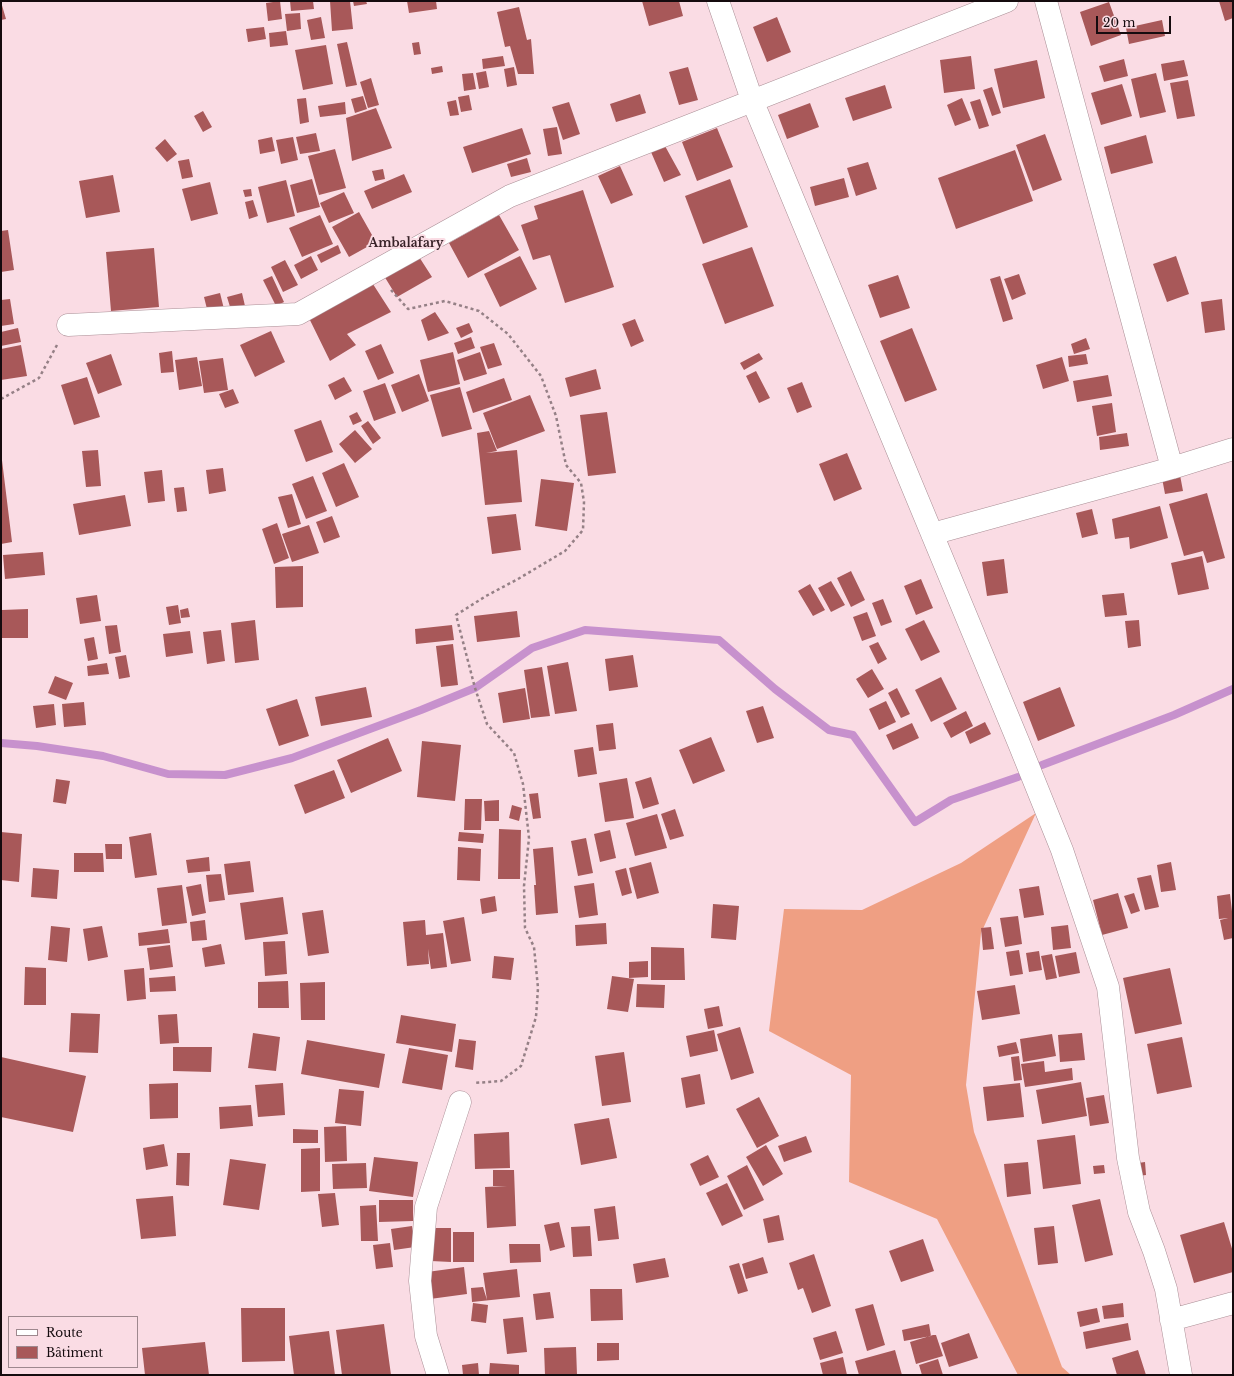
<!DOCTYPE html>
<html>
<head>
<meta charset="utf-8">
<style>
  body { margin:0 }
  #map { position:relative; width:1234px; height:1376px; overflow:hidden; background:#fadce4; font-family:"Libre Baskerville",serif }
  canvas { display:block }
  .frame { position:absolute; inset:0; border:2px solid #150b0e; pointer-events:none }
  .legend { position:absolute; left:8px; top:1316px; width:130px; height:52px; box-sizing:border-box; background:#fadce4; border:1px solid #9e888e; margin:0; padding:5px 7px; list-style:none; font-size:12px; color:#150b0e }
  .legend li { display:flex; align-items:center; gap:8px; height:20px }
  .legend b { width:20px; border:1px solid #9e888e }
  .scale { position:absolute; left:1096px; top:16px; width:75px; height:18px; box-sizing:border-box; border:2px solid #150b0e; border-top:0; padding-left:5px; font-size:12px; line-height:14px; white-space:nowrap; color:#150b0e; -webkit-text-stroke:3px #fadce4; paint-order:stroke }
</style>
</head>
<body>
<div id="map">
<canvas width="1234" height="1376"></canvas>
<div class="frame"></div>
<ul class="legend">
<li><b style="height:5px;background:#fff"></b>Route</li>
<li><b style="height:11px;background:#a85859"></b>Bâtiment</li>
</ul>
<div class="scale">20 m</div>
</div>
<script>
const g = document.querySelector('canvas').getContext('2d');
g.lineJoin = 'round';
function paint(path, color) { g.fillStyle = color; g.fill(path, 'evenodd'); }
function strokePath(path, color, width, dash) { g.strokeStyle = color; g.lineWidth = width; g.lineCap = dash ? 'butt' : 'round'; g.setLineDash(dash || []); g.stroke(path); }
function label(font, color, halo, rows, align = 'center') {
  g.font = font + ' "Libre Baskerville",serif'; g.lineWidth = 4; g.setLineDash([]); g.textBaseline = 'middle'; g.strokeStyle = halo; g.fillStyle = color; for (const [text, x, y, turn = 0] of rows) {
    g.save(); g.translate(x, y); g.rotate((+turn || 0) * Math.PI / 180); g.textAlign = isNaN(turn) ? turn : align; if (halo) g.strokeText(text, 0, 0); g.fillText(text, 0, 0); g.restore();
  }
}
const forest = new Path2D(`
  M1036,813L981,933L966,1085L974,1132L1062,1367L1071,1375H1018L937,1219L849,1182L851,1075L769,1031L784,909L862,910L961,863Z`);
const stream = new Path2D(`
  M1,743L37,746L103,756L168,774L225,775L292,758L421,710L475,688L532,648L585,630L719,640L775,689L829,730L853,735L915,822L951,800L1018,777
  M1042,765L1174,715L1233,689`);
const building = new Path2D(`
  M280,1L282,19L268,21L266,3Z
  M290,1H313L314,9L291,11Z
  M330,1H350L353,29L332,31Z
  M353,1H366L367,4L354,6Z
  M407,1H436L437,9L409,13Z
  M642,1H679L683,16L649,26Z
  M1219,1H1233V18L1225,21Z
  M1,2L6,19L1,20Z
  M1109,2L1121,35L1091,46L1080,12Z
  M519,7L527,40L531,39L534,74H518L510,46L505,47L497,12Z
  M300,13L301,29L287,31L285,14Z
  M321,17L325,38L311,40L307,20Z
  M777,17L791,52L767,62L753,27Z
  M1162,20L1165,36L1129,44L1126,28Z
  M264,27L266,39L248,42L246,29Z
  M286,31L288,45L270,47L269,33Z
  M347,42L357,85L346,87L337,44Z
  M419,42L421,54L414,55L412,43Z
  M326,45L333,84L303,90L295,50Z
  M503,56L505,66L483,69L482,59Z
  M971,56L975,89L944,93L940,60Z
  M1124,59L1128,76L1104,82L1099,66Z
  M1037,60L1045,98L1003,108L994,69Z
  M1184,60L1188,76L1164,81L1161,64Z
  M442,66L443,72L432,74L431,68Z
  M514,67L517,85L507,87L504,69Z
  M688,67L698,100L679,105L669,72Z
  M486,71L489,87L479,89L476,73Z
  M473,73L476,89L464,91L462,74Z
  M1156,73L1166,112L1140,118L1131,79Z
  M371,78L379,105L368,108L360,82Z
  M1188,80L1195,116L1177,119L1170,83Z
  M1122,84L1132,116L1101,125L1091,93Z
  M885,85L892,108L853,121L845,98Z
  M992,87L1001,113L992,116L983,90Z
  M640,94L646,113L616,122L610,104Z
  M469,95L472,110L461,112L458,97Z
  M363,96L367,109L355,113L351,99Z
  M306,98L309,122L300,124L297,99Z
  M962,98L971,120L955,126L947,105Z
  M980,99L989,126L979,129L970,102Z
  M456,100L459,115L450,116L447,102Z
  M345,102L346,114L320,117L318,106Z
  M569,102L580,134L563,140L552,107Z
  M810,103L819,127L787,139L778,115Z
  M376,108L392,148L352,161L346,118Z
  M203,111L212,127L203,132L194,116Z
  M557,127L562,154L548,156L543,129Z
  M522,128L531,154L472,173L463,147Z
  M717,128L733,167L697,181L682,142Z
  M316,133L320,151L300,154L296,137Z
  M1045,134L1062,180L1033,191L1016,145Z
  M1146,135L1153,163L1111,174L1104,147Z
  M272,137L275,151L260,154L258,140Z
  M293,137L298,160L281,164L276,140Z
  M165,139L177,154L167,162L155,148Z
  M665,146L681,175L664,182L651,152Z
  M335,149L346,188L319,195L308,156Z
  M1015,150L1033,201L956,229L938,178Z
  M527,158L531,172L511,177L507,164Z
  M189,159L193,177L182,179L178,161Z
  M868,162L877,189L856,196L847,168Z
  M620,166L633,195L611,204L598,176Z
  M383,169L385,179L375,181L372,171Z
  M404,174L412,192L372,209L364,191Z
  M113,175L120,212L86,218L79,181Z
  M844,178L849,197L815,206L810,187Z
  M312,179L320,207L297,213L290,185Z
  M730,179L748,227L703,244L685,196Z
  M286,180L295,216L267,223L258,187Z
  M210,182L218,214L191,221L182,189Z
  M251,189L252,196L245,197L243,190Z
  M583,190L614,287L565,303L550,255L533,260L521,225L538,219L534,206Z
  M344,192L354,213L329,223L320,203Z
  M253,200L258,216L249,219L245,202Z
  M359,212L376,242L349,257L332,227Z
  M320,215L333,244L302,257L289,228Z
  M499,215L519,250L468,278L449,243Z
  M8,230L14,270L1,272V231Z
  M338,245L341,253L321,263L317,255Z
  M752,247L774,306L725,324L702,264Z
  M154,248L159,307L111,311L106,252Z
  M414,249L432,277L397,297L381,271Z
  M311,256L318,270L301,279L294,265Z
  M520,256L537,289L500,307L484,274Z
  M1176,256L1189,294L1167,302L1153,264Z
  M285,260L298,285L283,292L271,267Z
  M1019,274L1026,294L1012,300L1004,279Z
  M898,275L910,308L880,318L868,285Z
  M272,276L284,302L276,306L263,280Z
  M1000,276L1013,319L1003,322L990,279Z
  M371,281L391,312L347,334L356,345L330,361L307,314Z
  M220,293L225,313L209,317L204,297Z
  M242,293L245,306L231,310L227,297Z
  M10,299L14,324L1,326V300Z
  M1222,299L1225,330L1205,333L1201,302Z
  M435,312L449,333L428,341L421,320Z
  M635,319L644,341L631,347L622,324Z
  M469,323L473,332L461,338L456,328Z
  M18,328L21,342L1,346V332Z
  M912,328L937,390L905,402L880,341Z
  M271,331L285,362L255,377L240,345Z
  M471,337L475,348L458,354L454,343Z
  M1086,338L1090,349L1074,354L1071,344Z
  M494,343L502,365L488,369L480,347Z
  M381,344L394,373L378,380L365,351Z
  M21,345L27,376L1,380V349Z
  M172,351L174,372L161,373L159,353Z
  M453,352L460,384L428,392L420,360Z
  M480,352L487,374L464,381L457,360Z
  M759,353L763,359L744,370L740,363Z
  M111,354L122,385L98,394L86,363Z
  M1086,354L1088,364L1069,367L1068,356Z
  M197,357L202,386L179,390L175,360Z
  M1062,357L1069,381L1043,389L1036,365Z
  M223,358L228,390L204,393L199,361Z
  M596,369L601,389L570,397L565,378Z
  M756,371L770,398L759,403L746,376Z
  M419,374L429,401L402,412L391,385Z
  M1108,375L1112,396L1077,402L1073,381Z
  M87,377L100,417L74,425L61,385Z
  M344,377L352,391L335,400L328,385Z
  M504,378L512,400L473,413L466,392Z
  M802,382L812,407L797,413L787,388Z
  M385,383L396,413L374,421L363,391Z
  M460,387L472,429L442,437L430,395Z
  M233,389L239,403L225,408L219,394Z
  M530,395L545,431L497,449L483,413Z
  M1112,403L1116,432L1097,436L1092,406Z
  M357,412L362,421L353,425L349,416Z
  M607,412L616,473L588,476L580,415Z
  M321,420L333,452L306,462L294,430Z
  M368,421L381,438L373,444L361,426Z
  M355,430L372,449L355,463L339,444Z
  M489,431L497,451L486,453L517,450L522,502L485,505L477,433Z
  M1127,433L1129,446L1100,450L1099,437Z
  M98,450L101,486L86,487L82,451Z
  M1,452L12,542L1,544Z
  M847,453L862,489L834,501L819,464Z
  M344,463L359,497L336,507L322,473Z
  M223,468L226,491L209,494L206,470Z
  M162,470L165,501L148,503L144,472Z
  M1180,475L1183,491L1165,494L1162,478Z
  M313,476L327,511L306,519L292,484Z
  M541,479L574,483L567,531L535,526Z
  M184,487L187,511L177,512L174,488Z
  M1207,493L1225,558L1207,563L1203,551L1184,556L1169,504Z
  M292,494L301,524L288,528L278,497Z
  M125,495L131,526L79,535L73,504Z
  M1160,506L1168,538L1130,549L1129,537L1115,539L1112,519Z
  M1092,509L1098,534L1082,538L1076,513Z
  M516,514L521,550L492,554L487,517Z
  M332,516L340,537L324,543L316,522Z
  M277,523L289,558L274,564L262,529Z
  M309,525L319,553L292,562L282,534Z
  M43,552L45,575L5,579L3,555Z
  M1202,556L1209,589L1178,595L1171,563Z
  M1004,559L1008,593L987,596L982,562Z
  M303,566V607L276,608L275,567Z
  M851,571L865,600L851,607L837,578Z
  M921,579L933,608L916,615L904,586Z
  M831,581L845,605L831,612L818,588Z
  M810,584L825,610L813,616L798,591Z
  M1124,593L1127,615L1105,617L1102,595Z
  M97,595L101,621L80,624L76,598Z
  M883,599L892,622L881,626L872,603Z
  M178,605L181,623L169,625L166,607Z
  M188,608L190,617L181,618L180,610Z
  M28,609V638H2V610Z
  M517,611L520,637L477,642L474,616Z
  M867,612L876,636L862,641L853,617Z
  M255,620L259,660L235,663L231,623Z
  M924,620L940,652L921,661L905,629Z
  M1139,620L1141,646L1128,648L1125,621Z
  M117,625L121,652L109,654L105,626Z
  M452,625L454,640L416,644L415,629Z
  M221,630L225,661L207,664L203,632Z
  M190,631L193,653L166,657L163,634Z
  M94,637L98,659L88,661L84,639Z
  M878,642L887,659L878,664L869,646Z
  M453,644L458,685L441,687L436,646Z
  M126,655L130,677L119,679L115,657Z
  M633,655L638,687L609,691L605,659Z
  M568,662L577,711L555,714L547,666Z
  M107,663L109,674L88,676L87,666Z
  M542,667L550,716L531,718L524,670Z
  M872,669L884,689L868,698L856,679Z
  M55,676L73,683L66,700L48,693Z
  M941,677L957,709L931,722L915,690Z
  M366,687L372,717L321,726L315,697Z
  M1060,687L1075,726L1038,741L1023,702Z
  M525,688L530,719L503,723L498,693Z
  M897,688L910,714L901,718L888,693Z
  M297,699L309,736L279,746L266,709Z
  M886,701L896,722L879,730L869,709Z
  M84,702L86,725L64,727L62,704Z
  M54,704L56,725L36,728L33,706Z
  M763,706L774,738L757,743L746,711Z
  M966,711L973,726L951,738L943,723Z
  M985,722L991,734L970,744L965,732Z
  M613,723L616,749L599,751L596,725Z
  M912,723L919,738L893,750L886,735Z
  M711,737L725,771L693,784L679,750Z
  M388,738L402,771L351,793L337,760Z
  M422,741L461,745L455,801L417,797Z
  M593,747L597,774L578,777L574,750Z
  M334,770L345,798L305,814L294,785Z
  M651,777L659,804L643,809L635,782Z
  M627,778L634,818L605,822L599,783Z
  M56,779L70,781L66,804L53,802Z
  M538,793L541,818L533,819L529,794Z
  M465,799H482L481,830H464Z
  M499,800V821H485L484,801Z
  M512,805L522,808L519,821L509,818Z
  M675,809L684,836L670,840L661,814Z
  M657,814L667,848L635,856L626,823Z
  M499,829L521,830L520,879H498Z
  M610,830L616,858L600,862L594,834Z
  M1,832L22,834L19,882L1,880Z
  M459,832L484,834L483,843L458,841Z
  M151,833L157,875L135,878L129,837Z
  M586,838L593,873L578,876L571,841Z
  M105,844H122V859H106Z
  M458,847L481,849L480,881L457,880Z
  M553,847L558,913L536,915L534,885H536L533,849Z
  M74,853H103L104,872H74Z
  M209,857L210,871L188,873L186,860Z
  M250,861L254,892L228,895L224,864Z
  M651,862L659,893L637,899L629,868Z
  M1171,862L1176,890L1161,892L1157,865Z
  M33,868L59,870L57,899L31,897Z
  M626,868L632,893L622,896L615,871Z
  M221,874L225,900L209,902L206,875Z
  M1151,875L1159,907L1145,910L1137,878Z
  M594,883L598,915L579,918L574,886Z
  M201,884L206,913L192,916L186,887Z
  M182,885L187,923L162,926L157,888Z
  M1039,886L1044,915L1024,918L1019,889Z
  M1118,893L1128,928L1102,935L1093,900Z
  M1134,893L1140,911L1131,914L1124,896Z
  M1230,894L1233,920V938L1224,940L1220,920L1228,918L1219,919L1217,896Z
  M495,896L497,911L482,914L480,899Z
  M283,897L288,934L245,940L240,903Z
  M713,904L739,906L736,940L711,938Z
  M323,910L329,953L308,956L302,913Z
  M1018,916L1022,944L1005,947L1000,918Z
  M464,917L471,961L451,964L443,921Z
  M205,920L207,940L192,941L190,922Z
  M425,920L426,935L443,933L447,967L431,969L428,949L429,964L407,966L403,922Z
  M606,923L607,944L576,946L575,925Z
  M1068,925L1071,948L1053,950L1051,927Z
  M51,926L70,928L67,962L48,960Z
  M102,926L108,957L88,961L83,929Z
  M991,927L994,949L983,950L981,928Z
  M168,929L170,943L139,946L138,933Z
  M285,941L287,974L265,976L263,942Z
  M221,944L225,964L205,967L202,948Z
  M170,945L173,967L150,970L147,948Z
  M651,947L684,948L685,980H651Z
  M1019,950L1023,974L1010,976L1006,952Z
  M1039,951L1042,970L1029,972L1026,953Z
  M1076,952L1080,973L1059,977L1055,956Z
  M1052,954L1057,978L1046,980L1041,956Z
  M494,956L514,958L511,980L492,978Z
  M648,961V977L629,978V962Z
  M25,967L46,968V1005H24Z
  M144,968L146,999L127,1001L124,970Z
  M1170,968L1182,1024L1135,1034L1123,978Z
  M175,976L176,991L150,992L149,978Z
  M612,976L634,979L628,1012L607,1009Z
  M288,981L289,1008H258V982Z
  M325,982V1020H301L300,983Z
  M637,984L665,985L664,1008L636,1007Z
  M1015,985L1020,1014L982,1020L977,991Z
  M719,1006L723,1026L708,1029L704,1009Z
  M71,1013L100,1014L98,1053L69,1052Z
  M177,1014L179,1043L160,1044L158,1015Z
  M401,1015L456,1024L452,1052L396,1043Z
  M740,1027L754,1073L731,1080L717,1034Z
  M714,1030L718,1051L690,1057L686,1036Z
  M253,1033L280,1037L276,1071L248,1068Z
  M1082,1033L1085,1060L1060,1062L1058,1035Z
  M1052,1034L1056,1056L1023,1062L1020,1039Z
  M1182,1037L1192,1087L1157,1094L1147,1044Z
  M459,1039L476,1041L473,1070L455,1067Z
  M307,1040L385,1054L379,1088L301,1074Z
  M1016,1042L1019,1053L999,1057L997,1046Z
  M173,1047H212L211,1072L173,1071Z
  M409,1048L448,1055L442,1090L402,1083Z
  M624,1052L631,1102L602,1106L595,1056Z
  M1019,1056L1022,1080L1014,1081L1011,1057Z
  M1,1057L86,1076L73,1132L1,1117Z
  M1044,1061L1045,1072L1072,1068L1073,1080L1025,1087L1021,1064Z
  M700,1074L705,1104L686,1108L681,1078Z
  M1081,1082L1087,1116L1042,1124L1036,1090Z
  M178,1083V1118L150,1119L149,1084Z
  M283,1083L285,1115L258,1117L255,1085Z
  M1020,1083L1024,1117L987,1121L983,1087Z
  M339,1089L364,1091L361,1126L335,1123Z
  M1104,1095L1109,1123L1090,1126L1086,1098Z
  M759,1097L779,1136L757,1148L736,1109Z
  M251,1105L253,1126L220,1129L219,1107Z
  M609,1118L617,1158L581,1165L574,1124Z
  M346,1126L347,1161L325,1162L324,1127Z
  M293,1129L318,1130V1143H293Z
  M509,1132L510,1168L475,1169L474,1134Z
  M1075,1135L1081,1184L1043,1189L1037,1140Z
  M806,1136L812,1152L784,1162L778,1146Z
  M164,1144L168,1166L146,1170L143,1148Z
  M766,1145L783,1174L763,1186L746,1157Z
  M320,1148V1191L301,1192V1149Z
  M177,1153H190L189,1186L176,1185Z
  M708,1155L719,1177L700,1186L690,1164Z
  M374,1157L418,1162L413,1197L369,1191Z
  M230,1159L266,1164L259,1210L223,1205Z
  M1028,1162L1031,1194L1007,1197L1004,1164Z
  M1145,1162L1146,1175L1139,1176L1138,1163Z
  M366,1163L367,1188L333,1189L332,1164Z
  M747,1165L764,1200L744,1210L727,1176Z
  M1104,1165L1105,1173L1094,1174L1093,1166Z
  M493,1170H514L516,1226L487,1228L485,1187L507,1186H493Z
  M727,1183L743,1216L722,1226L706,1193Z
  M335,1193L339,1225L322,1227L318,1194Z
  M173,1196L176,1236L141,1239L136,1199Z
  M1100,1199L1113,1255L1085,1262L1072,1205Z
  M379,1200H413V1221L379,1222Z
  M376,1205L378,1241H361L360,1206Z
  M615,1206L619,1239L598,1241L594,1209Z
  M779,1215L784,1240L768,1243L763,1219Z
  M559,1222L565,1247L550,1251L544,1225Z
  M1224,1222L1233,1252V1272L1194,1283L1180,1235Z
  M412,1226L415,1247L394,1250L391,1229Z
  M590,1226L592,1256L573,1257L571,1227Z
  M1054,1226L1058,1263L1038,1265L1034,1228Z
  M431,1228H451V1262L431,1261Z
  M453,1232H474V1262H453Z
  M923,1239L934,1271L901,1282L889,1251Z
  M390,1243L393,1267L376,1269L373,1245Z
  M509,1244H540L541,1262L510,1263Z
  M814,1254L831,1306L812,1313L803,1288L798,1290L789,1263Z
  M763,1257L768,1273L746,1279L742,1264Z
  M665,1258L669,1277L636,1283L633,1264Z
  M739,1263L748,1291L738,1294L729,1266Z
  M464,1267L467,1294L430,1299L427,1272Z
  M517,1269L520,1297L472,1302L471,1288L483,1287L487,1300L483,1273Z
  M590,1289H622L623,1320L591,1321Z
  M550,1292L554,1318L536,1320L533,1294Z
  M473,1303L488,1305L486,1323L471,1321Z
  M1123,1303L1124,1317L1104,1319L1102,1306Z
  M873,1304L885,1345L867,1351L855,1309Z
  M241,1308H285V1361L242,1362Z
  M1097,1308L1100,1322L1080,1327L1077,1312Z
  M523,1317L527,1352L507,1354L503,1319Z
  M1128,1323L1131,1340L1086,1349L1083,1332Z
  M384,1324L391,1375H342L336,1330Z
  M929,1324L931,1336L904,1341L902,1330Z
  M329,1331L335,1375H294L289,1336Z
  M836,1331L843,1353L820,1360L813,1338Z
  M969,1333L978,1358L949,1367L941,1343Z
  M933,1335H936L943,1356L916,1364L910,1342Z
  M205,1342L209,1375H145L142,1348Z
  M597,1343H619V1360L597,1361Z
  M576,1347L577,1375H545L544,1348Z
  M895,1350L902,1375H859L855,1361Z
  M1138,1350L1146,1375H1117L1112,1358Z
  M843,1357L847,1375H823L820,1363Z
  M938,1359L943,1375H922L919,1365Z
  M478,1363L479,1375H463L462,1365Z
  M490,1363L519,1365V1375H489Z`);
const path = new Path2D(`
  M391,290L408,309L445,301L479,311L508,334L541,376L556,416L566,465L581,483L584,502L583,530L565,551L518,579L486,596L456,615L475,688L487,724L514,753L523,784L529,838L524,886L525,928L534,947L538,988L536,1017L521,1066L501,1081L474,1083
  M1,399L39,378L57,345`);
const minor = new Path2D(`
  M718,1L752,100L1018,741L1062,850L1108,987L1128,1158L1139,1212L1154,1251L1166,1289L1181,1375
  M1046,1L1172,468
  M68,325L298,314L510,196L1007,1
  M932,534L1172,468L1233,449
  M1171,1320L1233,1303
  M438,1375L426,1336L420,1281L426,1207L460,1102`);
const neighbourhoodNames = [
  ["Ambalafary",406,244]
];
paint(forest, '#ef9f83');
strokePath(stream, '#c791cd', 8);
paint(building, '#a85859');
strokePath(minor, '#aa8f96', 23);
strokePath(path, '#958086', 2.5, [3, 3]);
strokePath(minor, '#fff', 22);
label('bold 12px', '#382228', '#fadce4', neighbourhoodNames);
</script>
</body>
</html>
